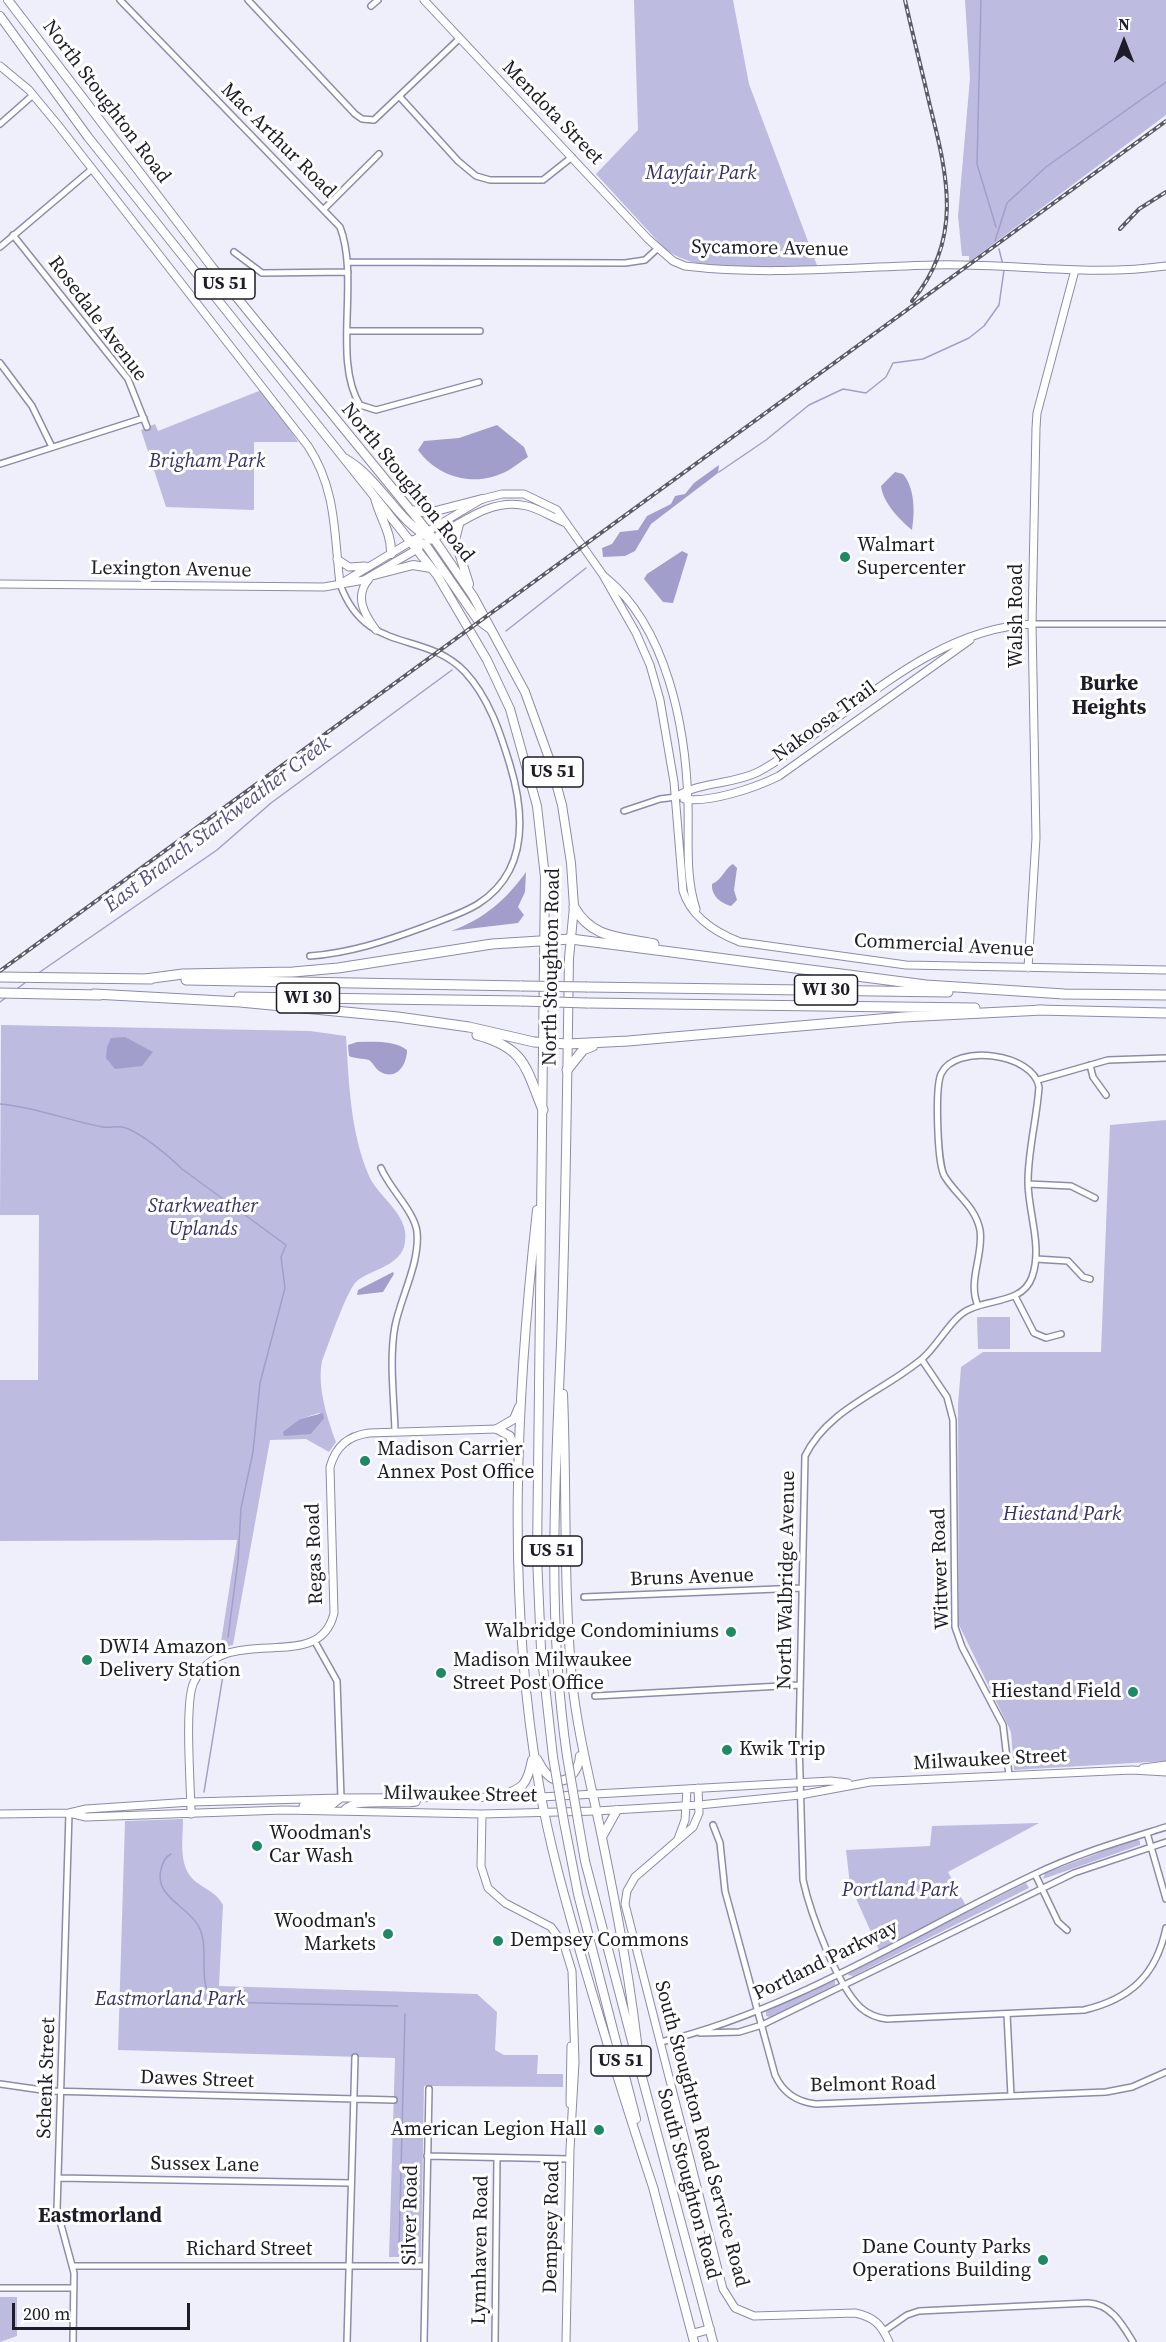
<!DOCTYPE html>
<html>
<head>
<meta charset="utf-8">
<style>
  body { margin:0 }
  #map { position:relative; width:1166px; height:2342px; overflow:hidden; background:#efeffc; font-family:"Source Serif 4",serif }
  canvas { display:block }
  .north { position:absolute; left:1094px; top:12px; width:60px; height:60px; -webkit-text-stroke:4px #fff; paint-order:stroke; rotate:0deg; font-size:16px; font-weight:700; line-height:24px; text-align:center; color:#1d1c28 }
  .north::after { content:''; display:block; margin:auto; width:21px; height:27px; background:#1d1c28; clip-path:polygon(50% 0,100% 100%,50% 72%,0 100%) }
  .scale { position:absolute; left:12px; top:2303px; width:178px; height:27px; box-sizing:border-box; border:3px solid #1d1c28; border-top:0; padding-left:8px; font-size:18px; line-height:21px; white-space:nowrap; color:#1d1c28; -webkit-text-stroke:4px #fff; paint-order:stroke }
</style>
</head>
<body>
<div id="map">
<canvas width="1166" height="2342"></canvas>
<div class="north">N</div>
<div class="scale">200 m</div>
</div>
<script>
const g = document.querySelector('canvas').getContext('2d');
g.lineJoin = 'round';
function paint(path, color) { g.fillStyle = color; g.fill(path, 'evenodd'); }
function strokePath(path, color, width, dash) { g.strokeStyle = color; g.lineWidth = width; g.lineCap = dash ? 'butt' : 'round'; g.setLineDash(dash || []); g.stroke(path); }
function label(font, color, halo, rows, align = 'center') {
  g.font = font + ' "Source Serif 4",serif'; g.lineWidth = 6; g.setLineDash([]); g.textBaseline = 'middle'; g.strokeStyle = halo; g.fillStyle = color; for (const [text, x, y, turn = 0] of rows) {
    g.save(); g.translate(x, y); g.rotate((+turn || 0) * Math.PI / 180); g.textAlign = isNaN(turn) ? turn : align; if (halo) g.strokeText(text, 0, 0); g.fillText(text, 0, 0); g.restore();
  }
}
const green = new Path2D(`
  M634,0H733L749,84L818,268C773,268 701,276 665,249L596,174L638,130Z
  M965,0H1166V115L969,262V256H962L958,216L970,78Z
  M264,389L298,442H254V510L166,507L141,430L155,424L158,431Z
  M1,1025L310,1031L346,1036C349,1083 350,1131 369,1176C380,1200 413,1216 404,1247C397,1267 372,1269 357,1281C347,1289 328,1346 322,1361C317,1387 327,1418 336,1442L329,1452L306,1439L270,1440L233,1645L220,1648L237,1540L0,1541V1380H38L39,1215H0ZM319,1413L324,1419L311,1434H283L300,1419Z
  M1166,1120V1761L1014,1770L1011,1732L959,1625L958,1405L961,1367L983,1352H1101L1110,1125Z
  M977,1317H1010V1349H978Z
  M183,1819C183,1842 177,1870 199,1884C209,1891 217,1894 223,1905L219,1986L477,1994L497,2012L495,2050L504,2055H538L537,2074H563V2087L424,2086L421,2257H389L395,2058L118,2050L125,1821Z
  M1039,1823L948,1872L966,1906L879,1950L850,1885L846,1850L930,1846L932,1826Z
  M1136,1839L1140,1841V1845L1043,1879L1045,1873Z
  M1026,1883L1029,1888L853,1976L848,1975L850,1970Z
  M831,1979L835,1980V1985L770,2017L766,2016V2011Z
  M0,2297H17V2336L0,2342Z`);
const water = new Path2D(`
  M497,425L524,447L528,457C521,461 516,466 509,470C477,488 439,479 418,450L424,441L459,438Z
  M719,465L718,473L651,524L635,551L625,556L603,557L602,548L612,544L620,532L638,530L647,516L671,504L675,496L685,494L694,483Z
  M895,472L903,474C915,488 915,513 912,530C900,520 883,503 881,486Z
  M682,551L688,554L673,603L663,602L644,579L647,574Z
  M733,864L737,868L734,890L737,900L731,906C721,903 711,896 712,884C723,879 724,869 733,864Z
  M526,872L525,892L518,907L524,915L518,923L451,931C484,919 506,900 526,872Z
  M125,1037L153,1052L142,1066L115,1069L106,1058L107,1047L111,1038Z
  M357,1042C374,1042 393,1040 407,1050C407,1065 396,1082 379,1071C375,1068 373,1063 369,1060C363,1058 355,1059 349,1056L348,1045Z
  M393,1272L394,1274L383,1292L357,1295L358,1290Z
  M323,1413L324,1419L311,1434L284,1436L283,1432L300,1419Z`);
const stream = new Path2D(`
  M981,0L977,164L996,227
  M995,241L1007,203L1046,167L1166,82
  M999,249L1003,265
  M719,472L766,440L809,405L843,389L866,393L886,377L893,363L923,359L969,338L984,326L999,305L1004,270
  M699,486L710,478
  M506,631L586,568
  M37,974L217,850L271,803L452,670
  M18,988L26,982
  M0,1002L7,997
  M0,1104C36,1107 69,1121 103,1127C109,1128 116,1126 122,1127C138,1130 170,1157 182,1169L286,1245L281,1257L285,1288L260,1383L253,1452L241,1508L238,1561L228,1637
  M204,1792L225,1663
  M171,1854C165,1857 163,1862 161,1869C154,1898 188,1905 199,1927C211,1951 195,1983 215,2002L398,2006
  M399,2247L405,2014`);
const street = new Path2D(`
  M120,0L340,227C360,279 332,360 360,405L376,410L479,382
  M248,0L355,114L362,119L374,120L460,38
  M371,6L378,0
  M399,96L458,161L476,176L490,180H543L572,157
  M0,124L33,95
  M324,209L379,154
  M13,235L128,379L147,427
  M0,247L92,169
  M234,252L262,273L348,272
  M348,262L625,263L645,260L658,248
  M348,331H480
  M0,363L32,406L52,447
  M0,464L144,418
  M1032,624H1166
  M624,811L660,799L676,797
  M310,956C350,953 386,941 424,927C441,920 462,914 478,904C528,872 525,815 510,765C500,732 489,698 465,672C424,629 366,656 340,584
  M1090,1065L1093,1077L1106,1095
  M1038,1080L1108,1060L1166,1058
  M381,1168C389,1188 415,1212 417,1232C420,1263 401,1296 395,1326C389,1359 394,1397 395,1431
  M1028,1184L1071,1186L1095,1198
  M1036,1259L1068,1261L1083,1277L1090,1279
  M1015,1296L1034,1333L1046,1338L1061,1334
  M978,1306C967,1281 984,1255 980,1230C975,1206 957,1196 945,1177C937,1166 935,1088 941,1074C955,1043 1034,1053 1039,1087C1037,1118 1028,1150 1028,1182C1028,1212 1043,1247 1032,1277C1023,1303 990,1299 970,1309C952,1316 939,1344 923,1358C885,1391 828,1408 805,1456L799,1741L803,1880C810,1912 837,1986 861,2008C868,2014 878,2018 887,2019L1084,2010C1130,1999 1156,1976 1166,1928
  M922,1360L947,1397L953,1420L955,1627L962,1647L1003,1725L1009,1775
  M584,1597L801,1588
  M314,1640L337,1681L341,1798
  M595,1696L800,1685
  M69,1813L57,2210L74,2273L73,2342
  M713,1825L720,1843L725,1891L775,2075C783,2093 797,2102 816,2104L1106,2092L1132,2087L1166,2072
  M1147,1833L1166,1899
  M1035,1874L1058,1922L1067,1930
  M1007,2014L1011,2096
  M700,2033L739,2032L762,2025L1074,1873L1166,1842
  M661,2042C793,2010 911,1933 1033,1875C1076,1854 1121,1841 1166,1827
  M0,2084L49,2091L394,2100
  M427,2156L569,2159
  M58,2178L351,2183
  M72,2266H425
  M0,2288H74
  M884,2331L907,2315L919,2311L1088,2303C1111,2304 1122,2324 1133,2342
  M347,2342L355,2057
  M424,2342L429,2089
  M495,2342L497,2158`);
const secondary = new Path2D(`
  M424,0L648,239L673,261L685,266C767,276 852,267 934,265C1012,263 1089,277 1166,266
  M0,66L29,90L58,125L308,446C337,490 334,535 340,584
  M431,540C460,524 491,497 527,506C540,509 553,518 566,523
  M337,559L349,567L365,566
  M605,577C667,627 686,728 688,804C689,839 685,876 696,909
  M369,579C354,596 364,614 376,630
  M0,584L324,587L364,580L419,548
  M340,584L482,499L502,494H524L557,510L603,575L636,633L650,665L660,700L674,782L683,891C691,917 717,933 740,942L906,965L1166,970
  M676,797C701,781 732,785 758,772C776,763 792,750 808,739C876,691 945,628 1032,624
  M684,799C710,803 755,788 779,776L970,640
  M1028,968L1036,838L1032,624L1036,428L1037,413L1075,270
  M1143,1768L1166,1765
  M698,1788L699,1813L693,1827L635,1877L627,1891L625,1904L723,2289L735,2308L754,2316L855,2313C874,2317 881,2324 889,2342
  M303,1806L332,1805L341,1798
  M344,1810C353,1798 399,1805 416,1802
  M69,1813L86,1817L283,1810L482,1814L596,1811L699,1805L800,1795L870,1782L1132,1770L1166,1772
  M0,1814L69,1813L86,1809L191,1802L341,1798L541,1797L831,1781L848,1783
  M191,1814C191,1788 184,1701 194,1682C225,1618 319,1678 334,1613L330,1467C336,1446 348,1436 369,1433L497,1429
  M482,1814L481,1866L488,1888L505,1903L551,1927L564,1945L572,1971L575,2062L570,2149L566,2342
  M678,1839L685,1820L687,1789
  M570,2104L571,2046`);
const primary = new Path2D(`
  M8,0L212,267L434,539L473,596L525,692L550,761L562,805L571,863L574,907L569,958C567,1086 566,1215 561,1344C555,1482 547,1619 567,1756
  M0,16L88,137L437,575L487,660L510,709L537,806L545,877L537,1557L541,1649L553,1757
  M346,459C380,479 397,521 430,538
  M375,498C380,518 392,533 391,554
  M411,510L428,513L482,499
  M459,524L455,540L469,584
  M411,540L425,544L430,551L477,619L489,628
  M374,575L413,565L431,568
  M537,1210C516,1400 506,1595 539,1785C549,1843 565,1899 581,1955C604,2034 628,2112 654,2190
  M563,1394C567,1489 563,1585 572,1680C577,1729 589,1776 599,1823C616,1905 632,1988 640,2070
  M497,1429L510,1436L516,1453
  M497,1429L514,1419L519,1407
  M537,1759C540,1764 543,1771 548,1775C564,1790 579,1772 580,1756
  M499,1797C523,1788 527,1786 532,1760
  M578,1821L585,1861L633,2045
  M564,1822L578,1894L636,2119
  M602,1837L617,1810
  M639,2066L713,2342
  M653,2187L694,2342
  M692,2334L710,2329`);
const highway = new Path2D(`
  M574,907C592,939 621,937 654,944
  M0,977L151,979
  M145,979L183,974L293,972L338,968L492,944L571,939L926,985L1064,994
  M186,980L522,986
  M587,987L948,992
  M0,993L100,995
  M94,994L240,1002L398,1017L469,1027L534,1042L568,1044L628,1041L903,1017L1043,1010
  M1061,994L1166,995
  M239,997L522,1001
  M587,1003L975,1008
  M1037,1010L1166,1013
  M477,1035C526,1048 526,1069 543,1110
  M567,1070L583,1050L593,1046`);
const rail = new Path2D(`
  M905,0C913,36 922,71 930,106C948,177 963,240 912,301
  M1120,229L1139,209L1166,192
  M0,971L1166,121`);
const primaryBridge = new Path2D(`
  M567,1756L578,1821
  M553,1757L564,1822`);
const highwayBridge = new Path2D(`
  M522,986L587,987
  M522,1001L587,1003`);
const markers = [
  [845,557,6,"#1d8966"],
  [365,1461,6,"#1d8966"],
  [731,1632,6,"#1d8966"],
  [87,1660,6,"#1d8966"],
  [441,1673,6,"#1d8966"],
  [1133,1692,6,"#1d8966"],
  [727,1750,6,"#1d8966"],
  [257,1846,6,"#1d8966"],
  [388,1934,6,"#1d8966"],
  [498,1941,6,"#1d8966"],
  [599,2130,6,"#1d8966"],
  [1043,2260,6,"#1d8966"]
];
const shields = [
  [225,284,60],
  [553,772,60],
  [826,990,63],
  [308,998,63],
  [552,1551,60],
  [621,2061,60]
];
const shieldNames = [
  ["US 51",225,284],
  ["US 51",553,772],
  ["WI 30",826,990],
  ["WI 30",308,998],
  ["US 51",552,1551],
  ["US 51",621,2061]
];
const streetNames = [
  ["North Stoughton Road",106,102,53],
  ["Mendota Street",552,113,46],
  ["Mac Arthur Road",278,141,45],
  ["Sycamore Avenue",770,249,1],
  ["Rosedale Avenue",97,319,53],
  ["North Stoughton Road",407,483,51],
  ["Lexington Avenue",171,570,1],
  ["Walsh Road",1017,616,-90],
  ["Nakoosa Trail",825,722,-36],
  ["Commercial Avenue",944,946,3],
  ["North Stoughton Road",552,967,-89],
  ["Regas Road",315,1554,-92],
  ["Wittwer Road",941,1569,-92],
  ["Bruns Avenue",692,1578,-2],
  ["North Walbridge Avenue",787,1580,-89],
  ["Milwaukee Street",990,1760,-3],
  ["Milwaukee Street",460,1795,1],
  ["Portland Parkway",826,1961,-26],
  ["Schenk Street",47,2078,-88],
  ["Dawes Street",197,2080,2],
  ["Belmont Road",873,2085,-1],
  ["South Stoughton Road Service Road",701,2134,75],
  ["Sussex Lane",205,2165,1],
  ["South Stoughton Road",688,2184,75],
  ["Silver Road",411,2215,-89],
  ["Dempsey Road",552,2227,-89],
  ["Richard Street",249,2250],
  ["Lynnhaven Road",481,2250,-89]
];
const parkNames = [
  ["Mayfair Park",701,174],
  ["Brigham Park",207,462],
  ["Starkweather",203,1207],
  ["Uplands",203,1230],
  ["Hiestand Park",1062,1515],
  ["Portland Park",900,1891],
  ["Eastmorland Park",170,2000]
];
const poiNames = [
  ["Walmart",857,546],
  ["Supercenter",857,569],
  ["Madison Carrier",377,1450],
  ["Annex Post Office",377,1473],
  ["Walbridge Condominiums",719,1632,"right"],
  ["DWI4 Amazon",99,1648],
  ["Delivery Station",99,1671],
  ["Madison Milwaukee",453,1661],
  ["Street Post Office",453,1684],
  ["Hiestand Field",1121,1692,"right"],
  ["Kwik Trip",739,1750],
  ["Woodman's",269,1834],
  ["Car Wash",269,1857],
  ["Woodman's",376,1922,"right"],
  ["Markets",376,1945,"right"],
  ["Dempsey Commons",510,1941],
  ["American Legion Hall",587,2130,"right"],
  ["Dane County Parks",1031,2248,"right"],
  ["Operations Building",1031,2271,"right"]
];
const neighbourhoodNames = [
  ["Burke",1109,685],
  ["Heights",1109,709],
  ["Eastmorland",100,2217]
];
const waterNames = [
  ["East Branch Starkweather Creek",218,825,-37]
];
paint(green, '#bdbbe0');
paint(water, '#a29ecb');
strokePath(stream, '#a29ecb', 1.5);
strokePath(street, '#8d8ba9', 8);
strokePath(secondary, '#8d8ba9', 9);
strokePath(primary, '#8d8ba9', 10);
strokePath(highway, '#8d8ba9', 11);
strokePath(street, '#fff', 5);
strokePath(secondary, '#fff', 7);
strokePath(primary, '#fff', 8);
strokePath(highway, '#fff', 9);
strokePath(rail, '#5b5a66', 4);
strokePath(rail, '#fff', 1.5, [4.5]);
strokePath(primaryBridge, '#8d8ba9', 10, []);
strokePath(highwayBridge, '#8d8ba9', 11, []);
strokePath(primaryBridge, '#fff', 8);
strokePath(highwayBridge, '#fff', 9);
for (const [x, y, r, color] of markers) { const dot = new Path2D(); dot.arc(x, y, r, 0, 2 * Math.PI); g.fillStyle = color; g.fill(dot); strokePath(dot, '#fff', 2); }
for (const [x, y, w] of shields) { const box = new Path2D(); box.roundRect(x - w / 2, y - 15, w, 30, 4.5); g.fillStyle = '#fff'; g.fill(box); strokePath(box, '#1d1c28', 1.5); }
label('bold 18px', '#1d1c28', null, shieldNames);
label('20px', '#1d1c28', '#fff', streetNames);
label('italic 20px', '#3a3068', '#fff', parkNames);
label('20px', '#1d1c28', '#fff', poiNames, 'left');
label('bold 21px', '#1d1c28', '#fff', neighbourhoodNames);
label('italic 21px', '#554d87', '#fff', waterNames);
</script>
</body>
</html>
